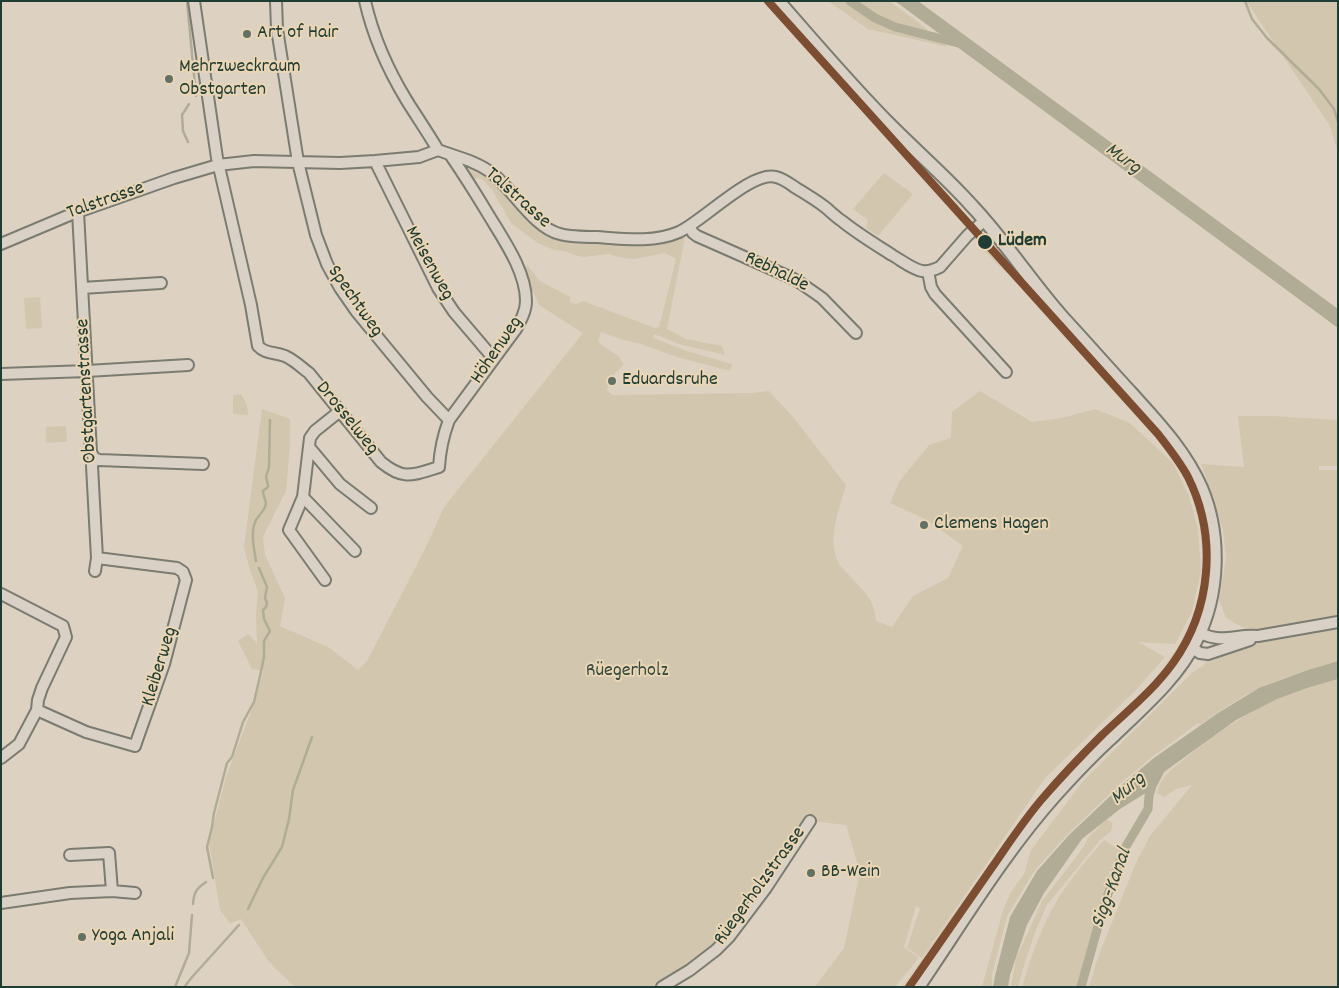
<!DOCTYPE html>
<html>
<head>
<meta charset="utf-8">
<style>
  body { margin:0 }
  #map { position:relative; width:1339px; height:988px; overflow:hidden; background:#ddd2c1; font-family:Dekko,sans-serif }
  canvas { display:block }
  .frame { position:absolute; inset:0; border:2px solid #1f3d34; pointer-events:none }
</style>
</head>
<body>
<div id="map">
<canvas width="1339" height="988"></canvas>
<div class="frame"></div>
</div>
<script>
const g = document.querySelector('canvas').getContext('2d');
g.lineJoin = 'round';
function paint(path, color) { g.fillStyle = color; g.fill(path, 'evenodd'); }
function strokePath(path, color, width, dash) { g.strokeStyle = color; g.lineWidth = width; g.lineCap = dash ? 'butt' : 'round'; g.setLineDash(dash || []); g.stroke(path); }
function label(font, color, halo, rows, align = 'center') {
  g.font = font + ' Dekko,sans-serif'; g.lineWidth = 4; g.setLineDash([]); g.textBaseline = 'middle'; g.strokeStyle = halo; g.fillStyle = color; for (const [text, x, y, turn = 0] of rows) {
    g.save(); g.translate(x, y); g.rotate((+turn || 0) * Math.PI / 180); g.textAlign = isNaN(turn) ? turn : align; if (halo) g.strokeText(text, 0, 0); g.fillText(text, 0, 0); g.restore();
  }
}
const built = new Path2D(`
  M764,1H771L951,200L1160,433L1178,456L1193,483L1204,511L1209,541V579L1203,609L1191,639L1181,655L1161,682L1091,750L958,919L912,987H902L1003,844L1036,802L1060,773L1132,703L1152,682L1163,668L1179,645L1192,618L1200,590L1203,559L1200,529L1193,500L1182,473L1173,458L1009,274L1005,272L979,246L966,226Z`);
const green = new Path2D(`
  M828,1H889L918,22L948,47L868,29Z
  M1246,1H1338V153L1330,126Z
  M458,161L484,173L490,178L499,186L538,230L555,238L575,241L633,245L666,242L677,237H685L667,329L686,339L722,346L725,355L679,344L654,334L653,338L687,351L732,364L730,371L677,357L641,344L624,340L601,332L598,342L618,356L624,365C615,372 610,378 607,389L610,393L614,395L753,393L769,391L793,417L846,485C839,510 826,540 839,564C842,568 846,572 850,576C864,592 874,598 876,621L892,627L913,596L948,578L963,546L927,520L890,503L899,482L929,445L951,438L952,412L980,391L1032,422L1062,418L1095,409L1130,423L1173,463L1189,496L1198,529L1201,571L1192,612L1175,644L1138,642L1165,657L1135,691L1045,778L922,958L907,948L920,908L916,906L904,947L919,958L895,987H815L844,948L860,872L846,825L810,821L729,937L662,987H295L276,969L267,959L241,919L230,923L220,910L209,843L226,777L255,701L263,671L252,669L238,641L248,634L257,643L256,615L258,592L249,567L244,547L262,409L290,419V446L286,491L263,537L265,555L285,598L280,626L330,648L358,670L367,661L426,547L444,507L583,333L539,305L523,269L527,265L540,281L570,297V302L576,304L583,301L655,328L659,327L676,259L665,253L635,259L623,258L608,254L584,257L574,255L565,251L554,250L538,243L512,224L492,190L483,180L478,178L471,181Z
  M884,173L913,194L878,236L866,228L868,220L853,209Z
  M40,297L42,328L26,329L24,298Z
  M241,394L247,405L248,415L233,414V395Z
  M1238,416H1272L1338,420V466H1319V470H1338V618L1251,632L1226,618L1219,600L1226,558L1223,530L1201,464L1244,467Z
  M66,426L67,442L46,443V427Z
  M1338,627V661C1312,669 1285,677 1260,688C1240,697 1219,711 1201,724L1198,723L1152,757L1123,781L1068,834L1035,870L1007,916L992,975V987H982L1003,910L1011,892L1024,874L1031,850L1084,780L1192,673L1205,664L1208,658L1274,637Z
  M1338,679V987H1089L1097,960L1135,865L1150,836L1192,785L1176,789L1164,797L1157,793C1161,775 1175,767 1188,756C1224,727 1264,701 1308,687C1318,684 1328,682 1338,679Z
  M1107,819L1113,823L1111,831L1100,840L1047,905L1036,930L1026,959L1018,987H1011L1016,959L1042,901L1083,848L1088,838Z
  M1105,840L1119,850L1108,876L1077,987H1022C1031,956 1042,925 1059,897C1071,878 1087,860 1102,842Z`);
const water = new Path2D(`
  M895,1H918L1338,309V328Z
  M1338,661V679L1307,688L1277,699L1236,720L1164,772L1157,786L1120,809L1082,839L1044,893L1027,925L1010,975L1008,987H993L995,976L1010,917L1037,871L1069,835L1124,783L1154,758L1218,713L1259,688L1308,670Z`);
const stream = new Path2D(`
  M187,1L196,96
  M1245,1L1252,19L1267,38L1319,89L1334,109L1338,122
  M188,142L183,131L182,115L189,104
  M256,561C254,548 250,532 256,520C259,515 266,509 266,503C265,498 263,496 263,491L268,487V485L266,477L269,467L270,420
  M213,878L207,847L212,827L214,813L227,763L232,757L243,722L254,702L260,676L264,657V641L270,631L264,619L263,610L266,607L267,603L265,598L267,587L259,568
  M193,904C194,892 196,889 206,882
  M248,909L263,878L282,847L289,819L293,790L312,737
  M185,986L193,976L239,925
  M175,987L189,953L192,915`);
const canal = new Path2D(`
  M850,1L875,18L895,27L958,43
  M1081,987L1102,912L1115,873L1125,848L1148,809L1149,796L1154,779`);
const minor = new Path2D(`
  M194,1L217,158L251,305L258,346C265,354 275,352 285,356C294,360 301,367 309,373L381,462C404,481 413,475 439,467C440,450 443,436 449,420L516,329C521,320 526,311 526,301C526,271 503,239 488,214C476,194 464,175 451,156
  M276,1L277,29L298,162L316,235L327,264L340,288L356,311L427,397L449,420
  M365,1C373,36 388,70 407,101C417,117 428,133 438,150
  M375,161L438,288L454,312L494,359
  M78,212L91,452L94,458L92,466L97,558L95,571
  M689,226L693,233L697,236L792,278L802,284L822,298L856,333
  M1,244L72,214L174,178L218,165L254,161L340,163L375,161L419,157L438,150C456,157 477,161 493,174C513,190 534,228 560,234C571,237 585,237 597,237C624,239 654,243 679,232C703,221 752,170 776,177C784,179 790,184 796,188C806,194 816,200 825,207C830,211 836,217 842,221C858,234 875,244 892,255C901,260 912,269 922,271C929,272 934,270 940,267L968,235L985,220
  M928,271L931,287L935,294L1006,372
  M82,288L161,283
  M1,374L87,371L188,365
  M309,447L340,484L371,508
  M94,458L99,460L203,464
  M303,497L355,551
  M325,580L289,530L303,497L310,438L315,431L340,411
  M1,594L63,626L66,637L42,688L38,700L37,710L19,744L1,758
  M1200,633C1224,644 1234,634 1258,636L1338,622
  M1192,648L1200,653L1208,654L1250,640
  M37,710L86,732L135,746L137,740L164,664L186,580L183,572L177,568L97,558
  M70,855L109,853L112,891
  M1,903L70,893L112,891L135,893
  M662,987L690,970L716,950L729,937L766,888L810,821`);
const major = new Path2D(`
  M778,1C815,43 852,87 892,127C918,153 947,178 972,206C1005,241 1031,282 1063,318C1086,343 1108,368 1131,393C1157,422 1185,451 1201,488C1221,535 1219,595 1196,640C1177,678 1144,706 1114,735C1094,753 1075,773 1057,793C1004,852 963,921 918,987`);
const rail1 = new Path2D(`
  M768,1L1158,434C1169,448 1180,462 1188,477C1218,537 1211,610 1173,663C1153,691 1126,712 1101,736C1081,756 1061,777 1042,799C1024,820 1009,843 993,866C965,906 937,946 909,987`);
const markers = [
  [247,34,5,"#627165"],
  [169,79,5,"#627165"],
  [985,242,8,"#1f3d34"],
  [612,381,5,"#627165"],
  [924,525,5,"#627165"],
  [811,873,5,"#627165"],
  [82,937,5,"#627165"]
];
const poiNames = [
  ["Art of Hair",257,34],
  ["Mehrzweckraum",179,68],
  ["Obstgarten",179,91],
  ["Eduardsruhe",622,381],
  ["Clemens Hagen",934,525],
  ["BB-Wein",821,873],
  ["Yoga Anjali",92,937]
];
const streetNames = [
  ["Talstrasse",517,199,42],
  ["Talstrasse",106,202,-19],
  ["Meisenweg",428,264,61],
  ["Rebhalde",776,273,26],
  ["Spechtweg",354,302,55],
  ["Höhenweg",498,351,-56],
  ["Obstgartenstrasse",88,391,-93],
  ["Drosselweg",346,419,51],
  ["Kleiberweg",161,667,-73],
  ["Rüegerholzstrasse",761,887,-54]
];
const stopNames = [
  ["Lüdem",998,242]
];
const parkNames = [
  ["Rüegerholz",627,672]
];
const waterNames = [
  ["Murg",1122,160,36],
  ["Murg",1129,790,-40],
  ["Sigg-Kanal",1113,889,-70]
];
paint(built, '#d7c9b1');
paint(green, '#d2c6ae');
paint(water, '#b0ac96');
strokePath(stream, '#b0ac96', 2.5);
strokePath(canal, '#b0ac96', 9);
strokePath(minor, '#7a7b71', 14);
strokePath(major, '#7a7b71', 16);
strokePath(minor, '#d9d1c5', 10);
strokePath(major, '#d9d1c5', 12);
strokePath(rail1, '#7d4d31', 8);
for (const [x, y, r, color] of markers) { const dot = new Path2D(); dot.arc(x, y, r, 0, 2 * Math.PI); g.fillStyle = color; g.fill(dot); strokePath(dot, '#ead5b4', 2); }
label('20px', '#1f3d34', '#ead5b4', poiNames, 'left');
label('20px', '#1f3d34', '#ead5b4', streetNames);
label('bold 20px', '#1f3d34', '#ead5b4', stopNames, 'left');
label('20px', '#304a3f', '#ead5b4', parkNames);
label('italic 21px', '#324b40', '#ead5b4', waterNames);
</script>
</body>
</html>
